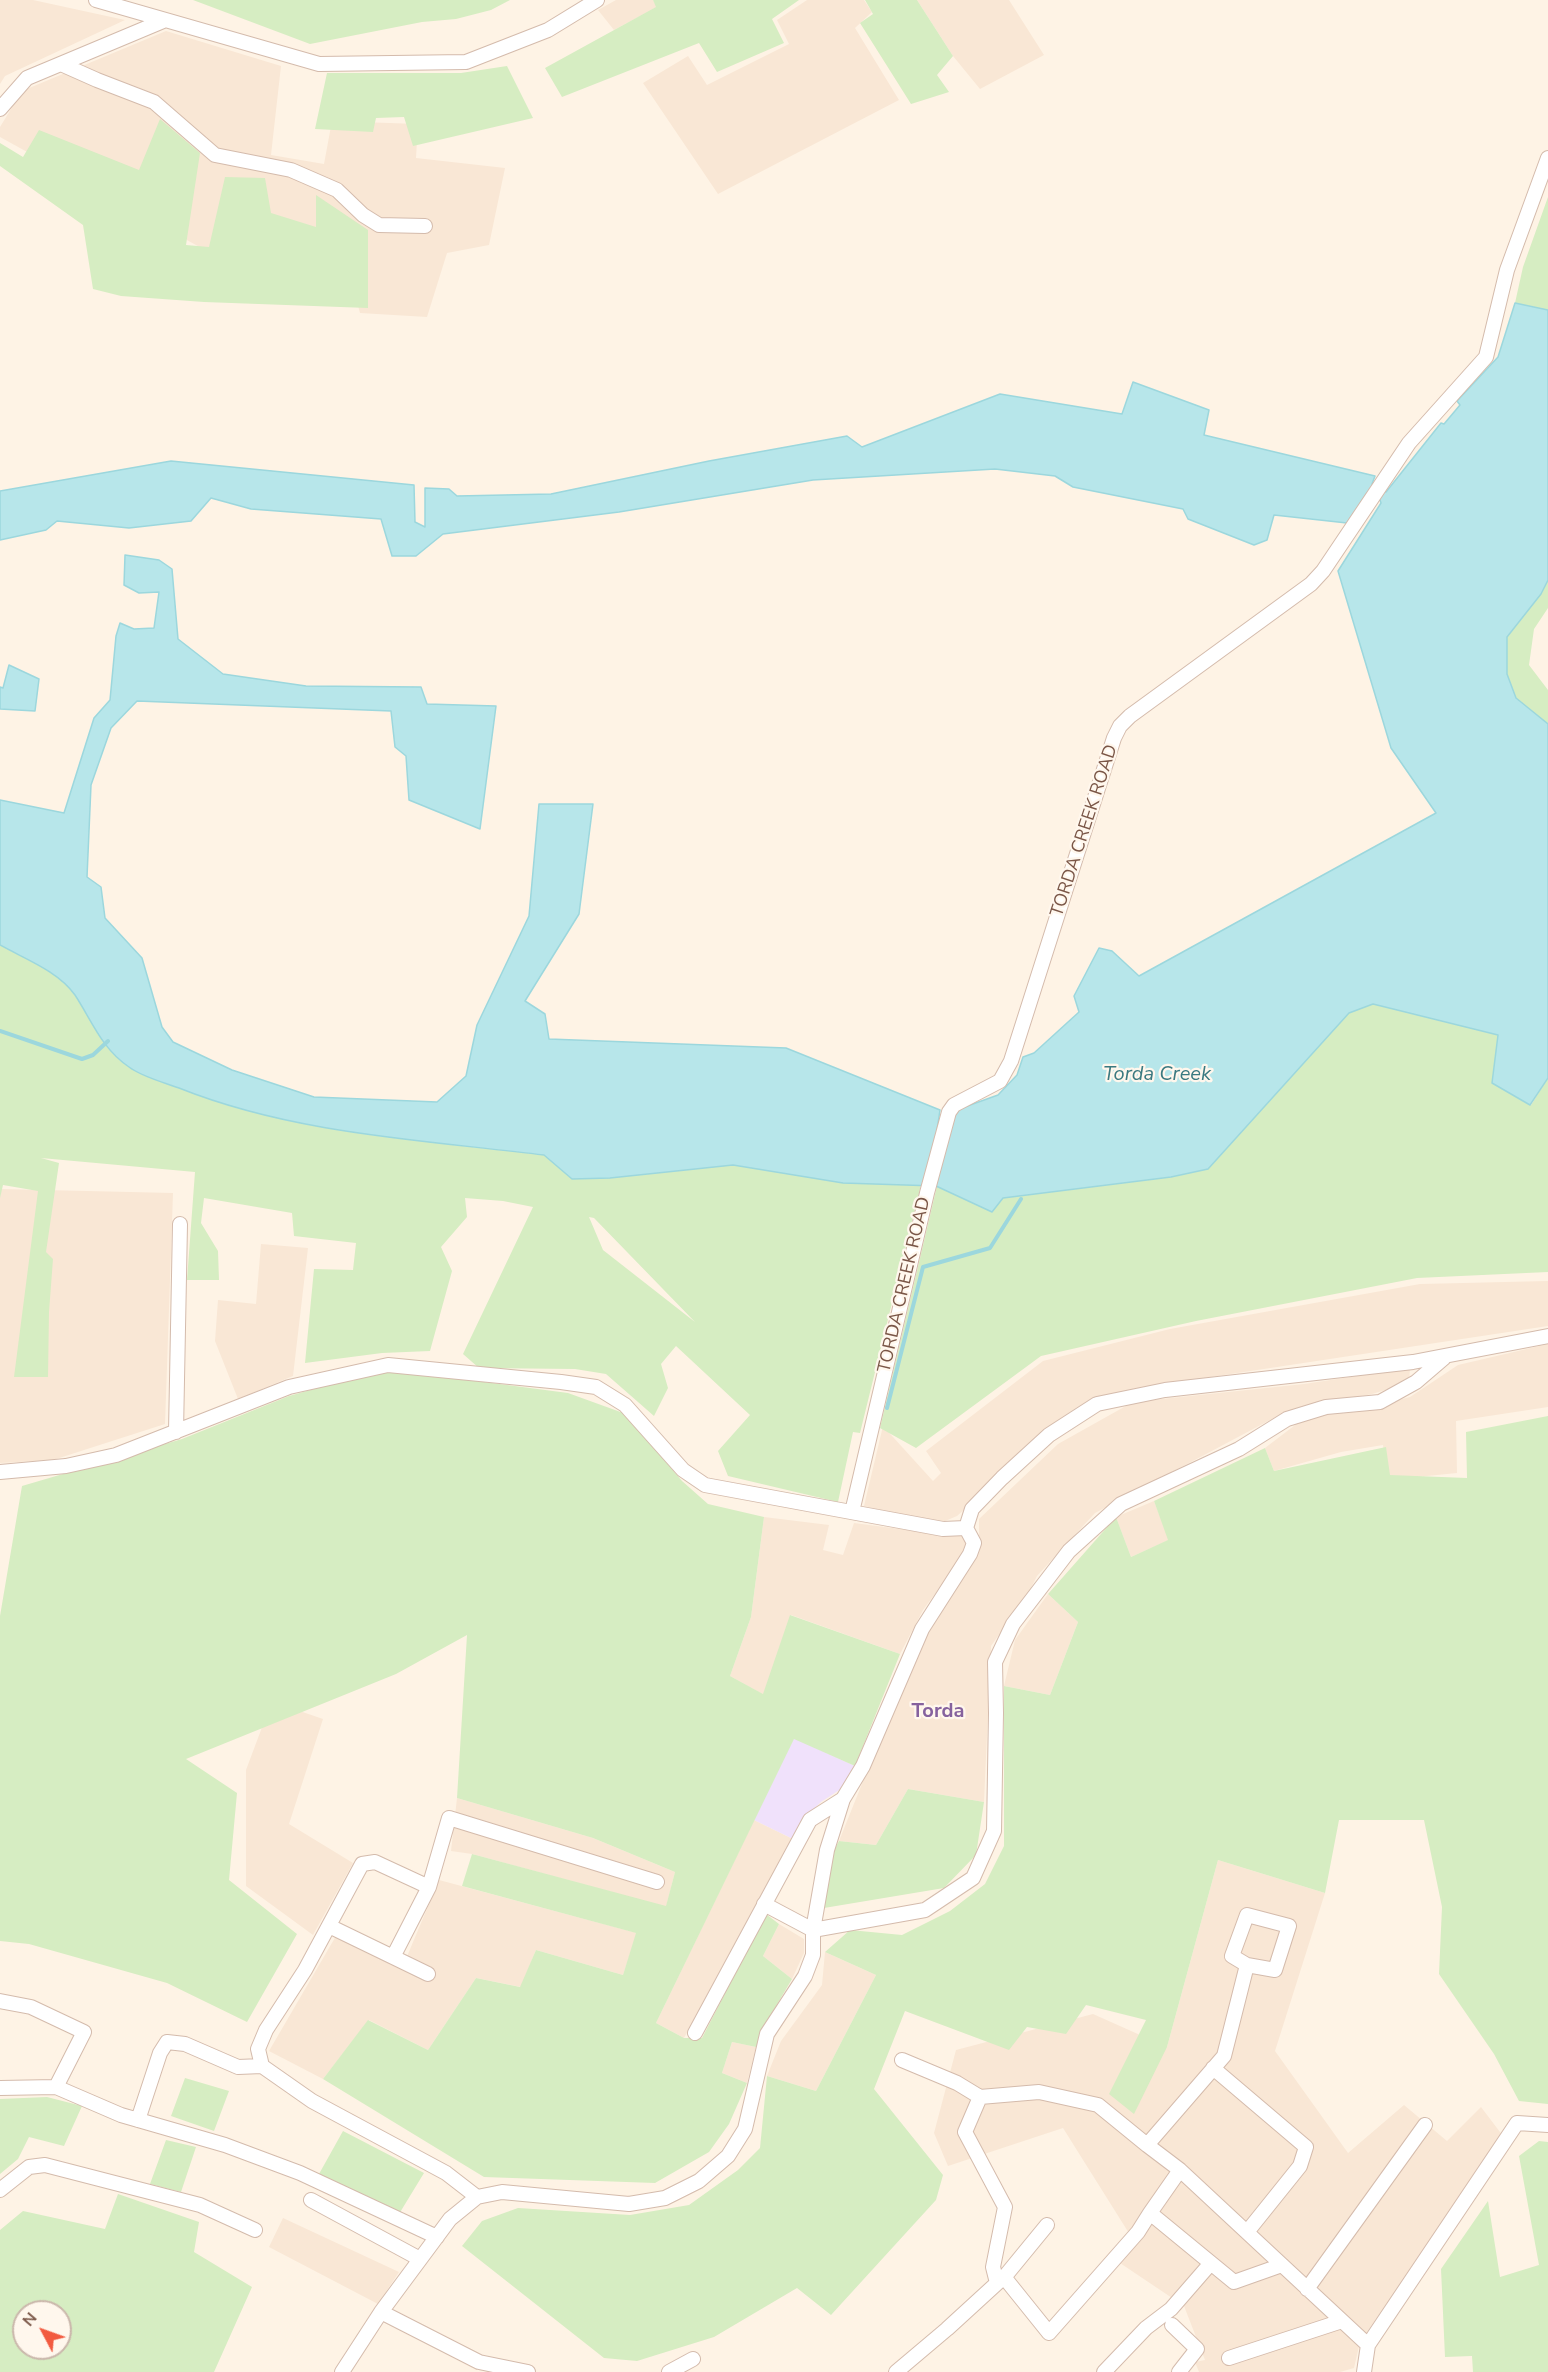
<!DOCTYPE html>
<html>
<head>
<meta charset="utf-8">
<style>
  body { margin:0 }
  #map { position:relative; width:1548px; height:2372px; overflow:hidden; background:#fef3e5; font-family:"Nunito Sans",sans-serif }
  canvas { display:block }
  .north { position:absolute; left:12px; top:2300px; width:60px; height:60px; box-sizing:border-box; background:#fff7ed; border:2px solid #cab7ab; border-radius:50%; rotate:311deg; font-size:16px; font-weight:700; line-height:24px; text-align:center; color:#7a5647 }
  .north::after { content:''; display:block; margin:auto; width:21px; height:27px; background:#f25b40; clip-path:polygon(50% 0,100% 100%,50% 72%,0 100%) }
</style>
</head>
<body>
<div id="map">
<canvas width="1548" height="2372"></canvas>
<div class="north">N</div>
</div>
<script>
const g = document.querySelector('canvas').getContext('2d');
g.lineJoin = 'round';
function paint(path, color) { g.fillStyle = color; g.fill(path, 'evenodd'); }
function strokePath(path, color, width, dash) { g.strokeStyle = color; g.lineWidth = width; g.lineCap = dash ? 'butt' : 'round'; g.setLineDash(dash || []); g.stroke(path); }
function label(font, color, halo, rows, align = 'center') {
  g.font = font + ' "Nunito Sans",sans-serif'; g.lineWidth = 4.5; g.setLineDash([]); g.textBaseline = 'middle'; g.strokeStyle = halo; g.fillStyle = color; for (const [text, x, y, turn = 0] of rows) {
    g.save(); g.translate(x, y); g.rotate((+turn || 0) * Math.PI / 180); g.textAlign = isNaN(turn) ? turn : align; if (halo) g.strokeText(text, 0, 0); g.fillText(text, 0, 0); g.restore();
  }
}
const residential = new Path2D(`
  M0,0H33L125,20L5,76L0,84Z
  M616,0H653L657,7L614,30L598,10Z
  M807,0H864L872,12L855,28L899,100L718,194L643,83L688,56L707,85L789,44L777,20Z
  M917,0H1009L1044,55L980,89L953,56Z
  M166,31L281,66L271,155L324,164L332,121L418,124L416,158L505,168L489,245L447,253L427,317L360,313L352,283L205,250L0,137V127L22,91Z
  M0,1189L173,1193L165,1424L53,1460L0,1463Z
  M261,1244L308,1248L293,1376L238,1399L215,1341L218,1300L256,1304Z
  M1548,1281V1326L1158,1385L1098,1402L1050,1432L957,1516L938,1524L864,1506L883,1426L933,1481L941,1473L926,1451L1043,1361L1170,1329L1420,1284Z
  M1548,1344V1407L1456,1421L1457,1473L1387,1480L1383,1445L1341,1452L1274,1471L1265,1448L1303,1419L1339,1410L1367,1408L1410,1397L1458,1365Z
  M1410,1368L1409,1383L1372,1394L1287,1411L1095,1513L1037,1576L1029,1592L991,1646L984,1802L908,1789L876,1845L839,1841L923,1632L979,1549V1519L1058,1444L1133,1402L1304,1384Z
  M1154,1501L1169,1540L1131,1557L1116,1517Z
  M764,1517L829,1525L823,1550L843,1555L854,1523L945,1535L962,1534L967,1543L960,1560L923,1610L900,1654L791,1615L764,1695L730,1676L751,1617Z
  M1048,1594L1078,1622L1050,1695L1004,1686L1015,1640Z
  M288,1707L323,1719L289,1824L353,1863L313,1935L246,1886V1770L264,1722Z
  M457,1798L593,1838L675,1872L666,1907L472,1854L451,1851Z
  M754,1820L793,1839L684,2038L656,2023Z
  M1218,1860L1325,1893L1275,2051L1348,2153L1404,2105L1447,2141L1481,2107L1503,2136L1360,2342L1354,2368L1340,2372H1199L1195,2362L1205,2360L1184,2306L1114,2259L1132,2238L1063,2128L948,2166L934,2133L956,2050L1093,2014L1167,2047Z
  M439,1880L637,1933L623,1975L536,1950L521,1987L476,1978L428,2050L369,2020L323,2079L269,2051L336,1936L403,1966Z
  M779,1924L804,1939V1953L792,1979L763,1956Z
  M825,1952L876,1975L816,2091L767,2076L781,2041L822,1985Z
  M732,2042L756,2047L747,2083L722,2073Z
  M283,2218L399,2272L378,2304L269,2247Z`);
const education = new Path2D(`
  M794,1738L855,1766L844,1787L821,1802L804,1818L793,1839L754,1820Z`);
const green = new Path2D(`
  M193,0H510L491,10L456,19L422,22L310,44Z
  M653,0H799L772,19L784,43L717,72L699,43L562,97L545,68L656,7Z
  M865,0H917L953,56L937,75L949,92L911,104L860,23L873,14Z
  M507,66L533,118L413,146L404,117L376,118L373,132L315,129L327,73H461Z
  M160,119L200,153L186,245L209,247L225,177L265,178L271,213L316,227V195L368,230V308L204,302L121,296L93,289L83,225L0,166V143L23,157L39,130L139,170Z
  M1548,197V310L1515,303L1523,267Z
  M1548,580V608L1534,629L1529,665L1548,690V724L1516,699L1507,674V636L1541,594Z
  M0,945C25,959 58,971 75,995C92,1021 102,1049 129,1067C143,1077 163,1082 179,1088C294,1134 422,1140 544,1155L572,1179L610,1178L733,1165L843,1183L921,1185L860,1433L853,1432L838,1502L728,1476L718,1451L750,1415L676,1346L661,1364L668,1388L654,1416L606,1374L575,1369L479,1368L463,1354L533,1207L503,1201L465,1198L467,1217L441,1247L452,1271L430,1351L382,1353L305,1363L314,1269L353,1270L356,1243L294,1236L292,1213L204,1198L201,1223L218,1251L219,1280H187L195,1172L41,1158L59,1163L46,1252L53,1259L49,1312L48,1377H14L38,1191L3,1185L0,1198ZM589,1217L594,1218L695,1322L603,1250Z
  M1373,1004L1498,1035L1531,1105L1548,1078V1272L1417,1278L1196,1321L1041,1356L916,1448L880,1428L937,1186L992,1212L1002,1198L1208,1169L1349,1012Z
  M385,1369L568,1393L626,1414L682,1481L708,1504L764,1517L751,1617L730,1676L763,1694L790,1615L900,1654L855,1766L794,1739L656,2023L684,2038H702L766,1914L779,1924L763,1956L792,1979L769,2018L756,2047L732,2042L722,2073L747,2083L729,2124L709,2152L655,2183L484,2177L323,2079L368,2020L428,2050L476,1978L520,1987L536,1950L623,1975L636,1933L462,1886L472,1854L666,1906L675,1872L593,1838L457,1798L467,1635L396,1674L186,1759L237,1793L229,1880L297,1934L247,2022L167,1983L29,1944L0,1941V1616L22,1486L182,1439L289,1396Z
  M1548,1416V2104L1519,2101L1494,2054L1439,1974L1442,1907L1424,1820H1339L1325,1893L1218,1860L1167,2047L1134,2114L1109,2094L1146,2020L1086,2005L1066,2034L1027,2027L1009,2050L905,2011L874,2089L943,2175L936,2200L831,2315L797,2288L714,2337L637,2361L604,2358L462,2246L482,2221L518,2208L630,2215L689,2205L738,2170L760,2148L767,2076L816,2091L876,1975L825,1952L850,1930L902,1935L950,1911L985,1884L1004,1846V1686L1050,1695L1078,1622L1048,1594L1116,1517L1131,1557L1168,1540L1154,1501L1265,1448L1274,1471L1386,1447L1390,1475L1467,1478L1466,1432Z
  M908,1789L984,1802L976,1855L944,1888L818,1909L833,1852L839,1841L876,1845Z
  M185,2078L229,2091L214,2131L171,2116Z
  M47,2097L82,2106L64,2146L29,2137L18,2159L0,2174V2099Z
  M343,2131L424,2173L399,2214L319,2174Z
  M166,2140L196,2147L181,2192L150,2184Z
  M1539,2141L1548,2142V2372H1473L1472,2356L1445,2357L1441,2269L1488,2201L1500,2277L1539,2265L1519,2156Z
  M118,2194L199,2222L194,2252L252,2287L214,2372H0V2230L23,2211L105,2229ZM24,2312H60V2348H24Z`);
const water = new Path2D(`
  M1515,303L1548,310V580L1541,594L1507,637V674L1516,698L1548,724V1078L1530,1105L1492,1083L1498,1035L1373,1004L1349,1013L1208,1169L1171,1177L1003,1198L992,1212L936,1186L843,1183L733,1165L610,1178L572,1179L544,1155C422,1140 294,1134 179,1088C163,1082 142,1077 129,1067C102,1049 92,1021 75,995C58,971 25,959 0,945V800L64,813L94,718L110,700L116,636L120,623L134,629L154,628L159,592L139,593L124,585L125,555L159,560L172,569L178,639L223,674L306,686L421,687L427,704L496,706L480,829L409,800L406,756L395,747L391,711L137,701L111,728L91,785L87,877L101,887L105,918L142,958L162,1027L173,1042L232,1070L314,1097L437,1102L466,1076L477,1025L529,916L539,804H593L579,914L525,1001L545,1014L549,1039L786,1048L940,1110L936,1137L959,1109L998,1095L1017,1075L1023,1057L1034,1053L1079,1012L1074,996L1099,948L1112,951L1139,976L1436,813L1391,748L1338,571L1381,503L1380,500L1367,493L1347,523L1274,515L1267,540L1254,545L1188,519L1183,509L1073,487L1055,476L995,469L813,480L619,512L443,534L416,556H392L381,519L251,509L211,498L191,521L129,528L57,521L46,530L0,540V491L171,461L414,485L415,522L425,527V488L449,489L457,496L551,494L709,461L847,436L862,447L1000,394L1122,414L1133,382L1209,410L1204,435L1375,476L1372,484L1386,492L1441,423L1444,424L1460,405L1457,401L1498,357Z
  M9,665L39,679L35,711L0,709V687L3,688Z`);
const stream = new Path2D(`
  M0,1031L82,1059L93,1055L108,1041
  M887,1408L923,1267L990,1248L1021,1199`);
const minor = new Path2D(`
  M96,0L319,64L466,62L548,30L597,0
  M61,64L97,80L154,102L215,155L291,170L337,190L363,215L379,225L425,226
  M0,109L27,78L163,21
  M176,1432L180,1224
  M0,1472L66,1466L116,1455L289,1387L388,1365L561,1382L596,1387L625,1405L683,1470L705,1485L943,1529L966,1528
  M852,1512L927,1193L949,1112L954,1105L1000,1081L1011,1061L1114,738L1120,726L1130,716L1311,584L1323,571L1409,443L1486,357L1507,270L1548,158
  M764,1904L813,1930L925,1910L973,1878L994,1831L996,1713L995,1662L1013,1624L1069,1551L1121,1504L1239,1449L1287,1419L1326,1407L1380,1402L1416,1382L1444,1358
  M1247,1915L1289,1926L1275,1970L1247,1965L1232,1956Z
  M329,1926L393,1957
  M1247,1965L1224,2056L1147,2145L1180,2170L1368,2345
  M428,1974L393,1957L429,1887
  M0,2001L31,2007L84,2032L56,2087
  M695,2033L810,1820L843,1799
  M902,2060L957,2083L980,2097
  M1213,2068L1306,2147L1300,2166L1247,2232
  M0,2088L56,2087L121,2115L225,2145L300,2173L437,2237
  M138,2120L160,2053L167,2042L185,2044L238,2067L262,2066
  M1180,2170L1150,2213L1234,2282L1282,2265
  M0,2190L29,2167L45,2165L200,2205L255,2230
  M477,2197L446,2173L312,2101L262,2066L258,2049L266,2030L305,1970L362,1864L375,1862L429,1887L449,1818L657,1882
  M311,2200L420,2259
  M1004,2277L1049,2333L1138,2232L1150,2213
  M997,2283L993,2267L1005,2207L965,2132L980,2097L1039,2092L1098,2105L1147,2145
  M1307,2289L1425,2125
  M381,2312L479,2362L528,2372
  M1172,2325L1197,2349L1179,2372
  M1229,2358L1342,2321
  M342,2372L381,2312L450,2219L477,2197L502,2192L629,2204L665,2198L699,2181L728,2156L745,2129L767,2034L805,1976L813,1955V1930L827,1850L843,1799L863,1766L922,1629L970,1554L974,1543L966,1528L972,1509L1002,1478L1049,1435L1097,1404L1165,1390L1413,1362L1548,1336
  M669,2372L693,2359
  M896,2372L947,2329L1006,2275L1047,2225
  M1104,2372L1146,2328L1171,2309L1211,2263
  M1364,2372L1368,2345L1517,2123L1548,2125`);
const streetNames = [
  ["TORDA CREEK ROAD",1085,831,-72],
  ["TORDA CREEK ROAD",905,1285,-77]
];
const waterNames = [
  ["Torda Creek",1157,1075]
];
const neighbourhoodNames = [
  ["Torda",938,1712]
];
paint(residential, '#f9e7d5');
paint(education, '#f0e1fb');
paint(green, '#d6edc2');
paint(water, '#b7e6ea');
strokePath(water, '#9cd7dd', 1.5);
strokePath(stream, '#9cd7dd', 4);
strokePath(minor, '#d4bbac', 16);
strokePath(minor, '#fff', 14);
label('18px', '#7a5647', '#fff7ed', streetNames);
label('italic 20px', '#3a7980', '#fff7ed', waterNames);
label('bold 20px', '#86629e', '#fff7ed', neighbourhoodNames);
</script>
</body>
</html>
